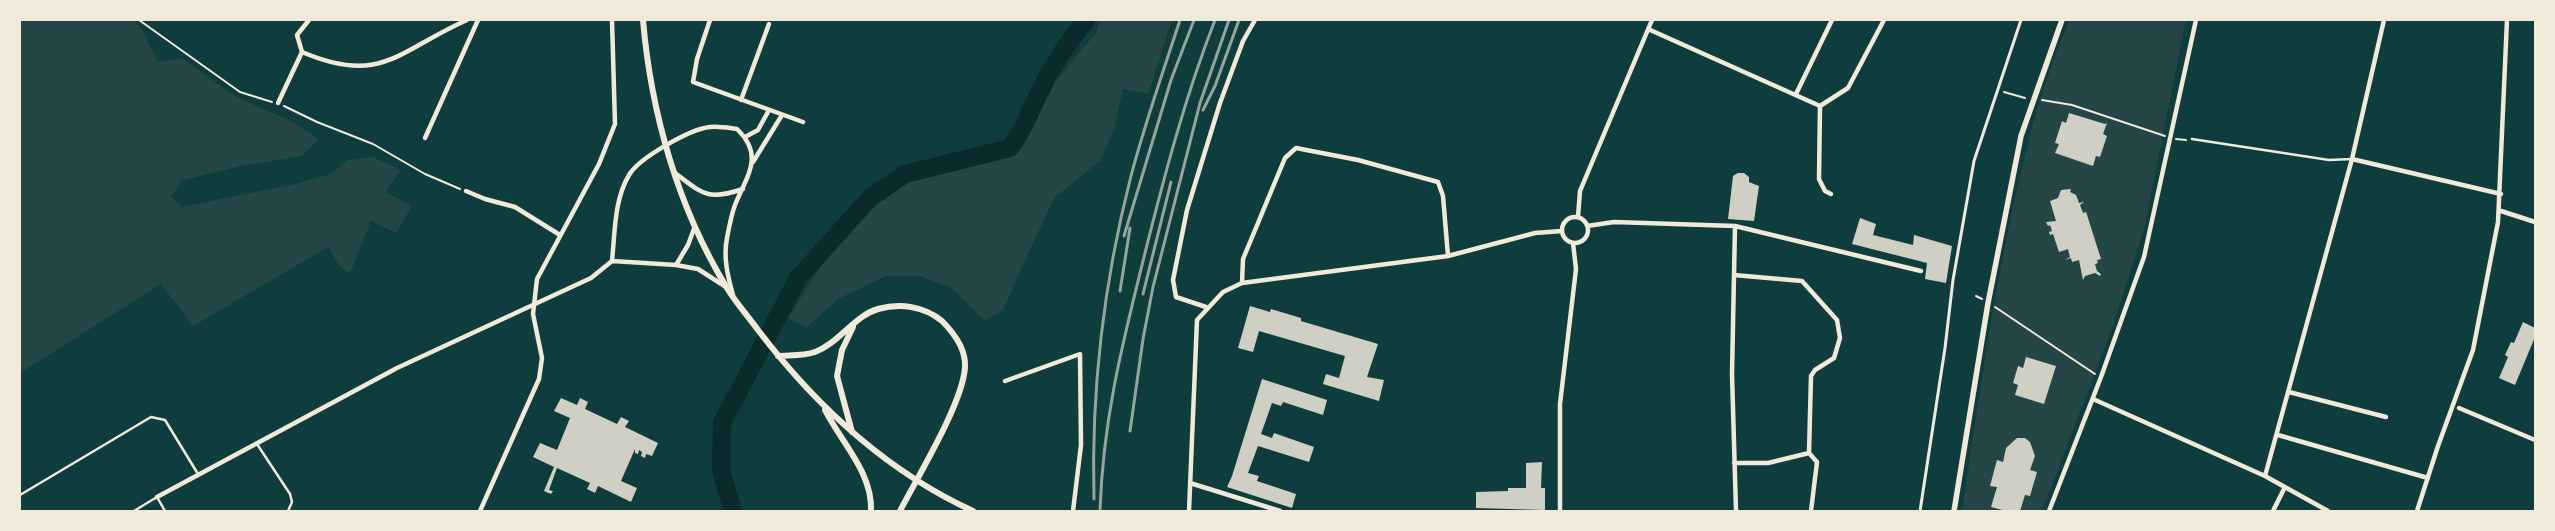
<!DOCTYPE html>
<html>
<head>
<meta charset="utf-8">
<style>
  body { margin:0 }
  #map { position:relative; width:2555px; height:531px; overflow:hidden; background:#0f3d3e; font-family:"Titillium Web",sans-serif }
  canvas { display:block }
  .frame { position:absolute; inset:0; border:21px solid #f1e9da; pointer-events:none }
</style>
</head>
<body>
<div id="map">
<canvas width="2555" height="531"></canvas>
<div class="frame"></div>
</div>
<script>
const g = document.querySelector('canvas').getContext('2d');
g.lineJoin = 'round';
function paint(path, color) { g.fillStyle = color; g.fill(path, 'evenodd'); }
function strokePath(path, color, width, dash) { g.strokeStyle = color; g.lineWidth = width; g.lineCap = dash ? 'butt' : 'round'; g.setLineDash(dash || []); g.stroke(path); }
const green = new Path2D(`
  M20,20H133L144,33L158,62L182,58L238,98L293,122L319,139L302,156L246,165L182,180L171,197L182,207L295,184L331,174L348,160L373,157L401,170L386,192L412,206L396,233L371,221L350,273L340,267L328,247L193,326L161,284L20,373Z
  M1100,20H1172L1148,94L1123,89L1113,132L1101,160L1054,198L1003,309L985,321L952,288L920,276H886L838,299L806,328L788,318L831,250L896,181L1022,148L1055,82L1096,33Z
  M2069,20H2186L2144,229L2113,326L2042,511H1962C1982,378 2000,243 2036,113C2045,81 2058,51 2069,20Z`);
const river = new Path2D(`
  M733,511L721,471L722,423L798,278L870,198L905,174L1010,148L1021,131L1047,77L1064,49L1086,20`);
const building = new Path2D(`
  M2069,113L2105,124L2107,123L2103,134L2107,136L2100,157L2096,156L2093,166L2055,153L2059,144L2055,143L2062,121L2066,123Z
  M1738,173H1744L1749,177V182L1759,186L1754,221L1728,219L1733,176Z
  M2071,189L2070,192L2076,195L2079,203L2084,202L2080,205L2083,213L2086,212L2087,215L2101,259L2097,260L2098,263L2095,264L2097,271L2101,274L2100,276L2095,273L2085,276L2083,280L2079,260L2072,262L2071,258L2065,260L2070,257L2068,249L2059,252L2053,234L2050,235L2049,232L2052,231L2050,225L2048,226L2046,222L2056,221L2050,201L2058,198L2061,190Z
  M1860,218L1876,224L1873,235L1913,245L1914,235L1952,246L1946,283L1925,279L1927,263L1852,244Z
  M1250,306L1270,312L1271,309L1301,318V321L1378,344L1367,377L1384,380L1379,401L1323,384L1326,374L1339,378L1345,356L1259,331L1253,352L1238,348Z
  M2523,322L2535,328V337L2515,385L2499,378L2508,357L2505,355L2511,342L2514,343Z
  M2026,357L2056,366L2044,404L2015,395L2018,385L2013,383L2018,366L2023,368Z
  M1262,379L1327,400L1323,415L1283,402L1281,406L1272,403L1261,434L1272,438L1274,433L1314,447L1309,462L1258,446L1248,473L1259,476L1257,481L1296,494L1292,508L1227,487L1232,476Z
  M561,398L577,405L580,398L588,402L585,409L617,424L621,417L629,421L625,427L658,443L652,456L646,454L645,458L641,456L642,452L639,450L638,454L635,453V449L621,481L637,488L631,502L598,486L595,493L587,489L590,483L557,468L549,490L553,491L551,494L544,491L554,467L533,457L540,443L557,450L570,418L554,411Z
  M2017,438H2025L2030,442L2035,456L2030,470L2037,472L2030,496L2025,495L2020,511H2006L1991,507L1997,487L1990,486L1997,460L2003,462L2006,448Z
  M1542,462L1541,488H1545V510L1476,508V492L1508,491V488H1526V463Z`);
const path = new Path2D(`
  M139,20L240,92L272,102
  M2004,92L2025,98
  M2042,100L2072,105L2165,136
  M284,106L317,122L373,144L425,174L460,189
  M2176,139L2186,140
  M1976,296L1982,299
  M1995,307L2095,374`);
const service = new Path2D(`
  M2192,139L2329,160L2352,159
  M257,444L290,494L292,502L288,511
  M20,495L151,417L165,420L198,474
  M134,511L157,497L165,511`);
const pedestrian = new Path2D(`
  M1920,511L1945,348L1953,280L1974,161L2021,20`);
const minor = new Path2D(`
  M710,20L697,59L693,82L803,122
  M1648,29L1820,106L1819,179L1825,191L1831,194
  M302,52C382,86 399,50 467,20
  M302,52L297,35L309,20
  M1796,94L1832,20
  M741,100L769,24
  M278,103L302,52
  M1820,106L1848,88L1884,20
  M745,137L758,130L769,110
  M425,138L478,20
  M2352,159L2501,194
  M753,162L782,115
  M675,173C703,194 707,201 743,189
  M466,191L485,199L515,207L560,235
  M2501,211L2535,222
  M1562 230a13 13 0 1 1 26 0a13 13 0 1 1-26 0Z
  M1578,217L1580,191L1652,20
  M1587,226L1614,222L1735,226L1921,271
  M1735,226L1732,374L1736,511
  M612,261L676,265L698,269L726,287
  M676,265L688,245L695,226
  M1734,275L1802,281L1837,320L1840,338L1834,358L1815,370L1811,376L1809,453
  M1242,283L1243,259L1285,158L1296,148L1358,160L1438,182L1443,196L1448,256
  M1206,307L1176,297L1173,280L1187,210L1220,103L1243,41L1255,20
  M1005,381L1080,354L1081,445L1073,511
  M2289,392L2386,417
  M2093,399L2265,476L2328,511
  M2459,408L2535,440
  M2278,435L2428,478
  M1809,453L1817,462L1811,511
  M1734,463H1768L1809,453
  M2265,476L2352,159L2384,20
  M1190,483L1280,511
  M157,497L397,368L591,278L612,261C615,233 614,200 629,175C639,158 690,129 710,127C719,126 729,128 737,129C765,156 747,175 735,205C731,216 729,227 727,238C723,258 728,277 733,295
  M480,511L539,379L542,358L533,314L537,279L599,164L615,124L612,20
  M1189,511L1197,320L1223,292L1242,283L1448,256L1535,233L1562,231
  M1560,511V404L1576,269L1573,243
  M2049,511L2101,377L2144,257L2196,20
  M2273,511L2285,487
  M2417,511L2438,446L2473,350L2498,222L2507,20`);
const tertiary = new Path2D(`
  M1954,511L1988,303L2021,136L2062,20`);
const secondary = new Path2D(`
  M643,20C651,113 678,208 727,288C736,303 748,316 758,330C816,406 886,471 973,511
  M778,356C790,355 804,356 815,352C839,343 854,316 878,309C900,303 924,306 942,321C954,333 966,349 965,367C963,403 918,476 900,511
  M825,410C841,442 873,473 871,511
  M852,432L837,376L842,350L853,327`);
const rail = new Path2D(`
  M1203,110L1215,86L1239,20
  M1124,236L1171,80L1194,20
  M1120,291L1130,228
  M1143,294L1171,182
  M1130,431L1143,339L1153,287L1200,103L1229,20
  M1094,499C1091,390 1104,281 1131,176C1145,123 1163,72 1180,20
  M1100,511C1103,419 1122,345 1144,257C1164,177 1185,97 1215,20`);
paint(green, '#244646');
strokePath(river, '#0a2a2b', 18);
paint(building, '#cfcfc3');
strokePath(path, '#f1e9da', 2);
strokePath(service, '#f1e9da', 2.5);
strokePath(pedestrian, '#f1e9da', 3);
strokePath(minor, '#f1e9da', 4.5);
strokePath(tertiary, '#f1e9da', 5.5);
strokePath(secondary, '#f1e9da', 6);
strokePath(rail, '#97a49c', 3);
</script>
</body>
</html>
